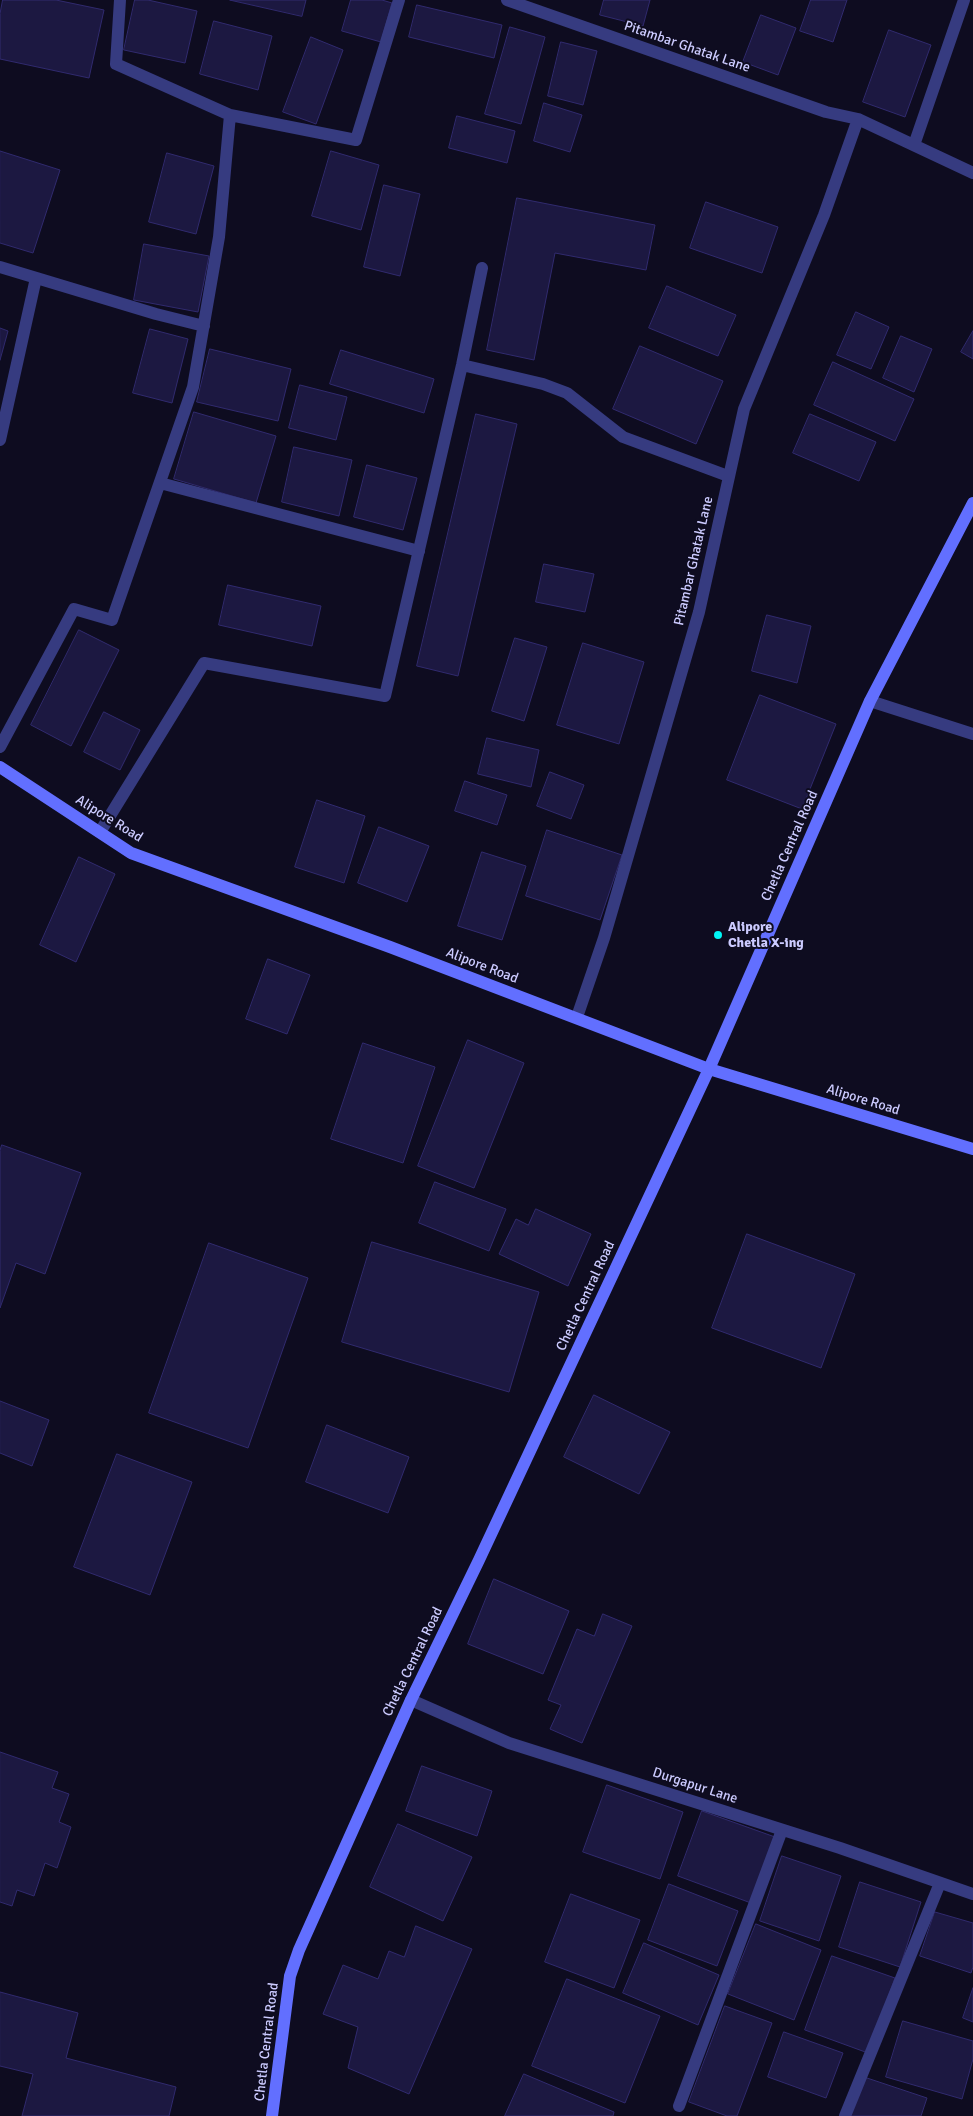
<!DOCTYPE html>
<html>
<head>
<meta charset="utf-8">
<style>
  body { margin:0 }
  canvas { display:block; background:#0e0c20 }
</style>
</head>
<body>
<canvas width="973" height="2116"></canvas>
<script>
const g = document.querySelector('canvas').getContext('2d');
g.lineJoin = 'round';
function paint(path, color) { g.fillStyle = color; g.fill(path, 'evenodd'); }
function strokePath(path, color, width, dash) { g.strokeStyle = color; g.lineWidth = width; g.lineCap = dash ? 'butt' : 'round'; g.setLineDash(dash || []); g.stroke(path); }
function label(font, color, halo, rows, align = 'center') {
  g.font = font + ' Signika,sans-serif'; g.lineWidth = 4; g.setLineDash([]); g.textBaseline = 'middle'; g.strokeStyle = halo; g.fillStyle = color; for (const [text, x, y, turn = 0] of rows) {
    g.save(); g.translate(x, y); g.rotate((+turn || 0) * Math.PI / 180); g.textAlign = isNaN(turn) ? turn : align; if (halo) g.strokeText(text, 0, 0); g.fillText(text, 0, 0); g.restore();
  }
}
const building = new Path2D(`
  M3,0H56L104,10L89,78L0,59V14Z
  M135,0H148L197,11L185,63L124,50Z
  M230,0H306L302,16Z
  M351,0H382L392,3L381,42L342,31Z
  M604,0H650L643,26L600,15Z
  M811,0H847L833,42L800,31Z
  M417,5L502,25L494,58L409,37Z
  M761,15L796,28L778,75L743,62Z
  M214,21L272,36L258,90L200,74Z
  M510,27L545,37L521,124L485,114Z
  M889,30L931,45L905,117L863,102Z
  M311,37L343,50L316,124L283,112Z
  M561,42L597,51L583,105L548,96Z
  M544,103L582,115L570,152L534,141Z
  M457,116L515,131L507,163L449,148Z
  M0,151L60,170L33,253L0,243Z
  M331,151L379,165L361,230L312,216Z
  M167,153L214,166L196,234L149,222Z
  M384,185L420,194L400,276L364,267Z
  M517,198L655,225L646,270L555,253L534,360L487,350Z
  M706,202L778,227L762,273L690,248Z
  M144,244L209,256L198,312L134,300Z
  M667,286L736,315L718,356L649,328Z
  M856,312L889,327L871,369L837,355Z
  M0,328L8,331L0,360Z
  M150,329L188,339L172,403L133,393Z
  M973,331V359L961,352Z
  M901,336L932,349L914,392L883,378Z
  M640,346L723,381L696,444L613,409Z
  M210,349L291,369L278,421L197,402Z
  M341,350L434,379L424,413L330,384Z
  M833,362L914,399L895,441L814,405Z
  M300,385L347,397L336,440L289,428Z
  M194,412L276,436L256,503L174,479Z
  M476,414L517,424L458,676L417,666Z
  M810,414L876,442L859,481L793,453Z
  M294,447L352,460L339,516L282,502Z
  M367,465L417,478L403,530L354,517Z
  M544,564L594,574L585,612L536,602Z
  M228,585L321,606L312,646L219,625Z
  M767,615L811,626L797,683L752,671Z
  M79,630L119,650L71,746L31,725Z
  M515,638L547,647L524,721L492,711Z
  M583,643L644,662L619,744L557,725Z
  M760,695L836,724L802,809L727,780Z
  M104,712L140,730L120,770L84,752Z
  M487,738L539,750L531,787L478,774Z
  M550,772L584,785L571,819L537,806Z
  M465,781L507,795L497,825L455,811Z
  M317,800L365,816L344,883L295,867Z
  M379,827L429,846L407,902L358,883Z
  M547,830L622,855L600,920L526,896Z
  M482,852L526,866L502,940L458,926Z
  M79,857L115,874L76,962L40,945Z
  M268,959L310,975L287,1034L246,1019Z
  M468,1040L524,1063L474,1188L418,1166Z
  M363,1043L435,1067L403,1163L331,1139Z
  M2,1145L81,1173L45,1274L16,1263L0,1308V1151Z
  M435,1182L506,1209L489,1251L419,1223Z
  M536,1209L591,1234L568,1286L499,1254L516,1219L528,1225Z
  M747,1234L855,1274L821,1368L712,1328Z
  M372,1242L539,1292L509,1392L342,1342Z
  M209,1243L308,1278L248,1448L149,1413Z
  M594,1395L670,1432L639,1494L564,1457Z
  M0,1401L49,1420L32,1466L0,1453Z
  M327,1425L409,1457L388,1513L306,1482Z
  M117,1454L192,1482L150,1595L74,1567Z
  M494,1579L569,1611L543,1674L468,1644Z
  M603,1614L632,1626L582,1743L550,1729L561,1705L548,1700L577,1629L594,1636Z
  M0,1752L58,1772L52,1788L69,1794L59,1822L71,1827L57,1868L45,1863L34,1896L17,1890L12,1906L0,1902Z
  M422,1766L492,1791L477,1836L406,1811Z
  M607,1785L683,1812L660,1879L583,1852Z
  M702,1811L775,1837L751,1903L678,1876Z
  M398,1824L472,1857L443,1921L370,1887Z
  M782,1856L841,1876L819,1941L760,1921Z
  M860,1882L921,1902L900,1967L839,1947Z
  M669,1884L738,1911L717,1966L648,1940Z
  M571,1894L640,1920L614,1988L545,1962Z
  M935,1912L973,1923V1967L971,1973L920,1956Z
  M756,1924L821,1950L794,2020L728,1994Z
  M416,1926L472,1949L409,2094L348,2068L358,2027L323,2014L343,1965L378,1979L389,1951L404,1957Z
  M644,1943L719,1975L698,2025L623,1993Z
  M832,1956L895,1978L868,2053L805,2030Z
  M567,1979L660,2016L625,2103L532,2066Z
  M973,1988V2022L963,2018Z
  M0,1992L78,2013L66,2058L176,2087L169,2116H22L33,2074L0,2066Z
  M725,2006L772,2023L737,2116H727L689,2102Z
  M903,2021L973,2041V2059L962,2099L886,2077Z
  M784,2032L843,2053L826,2098L768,2077Z
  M524,2074L614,2112L613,2116H505Z
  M864,2077L927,2098L921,2116H851Z`);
const service = new Path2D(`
  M120,0L116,64L230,115L356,140L399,0
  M0,267L156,314L204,326
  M0,440L36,278
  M160,483L419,551
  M870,701L973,734
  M0,747L74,609L112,620L193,387L219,237L230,115`);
const minor = new Path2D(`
  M507,0L826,112L858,119L973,173
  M914,145L964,0
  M462,365L543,384L567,393L623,437L728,476
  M100,832L204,663L385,696L462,365L482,268
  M577,1017L604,938L699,612L744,409L824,215L858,119
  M411,1700L509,1743L840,1848L973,1894
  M679,2106L782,1830
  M845,2116L940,1883`);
const secondary = new Path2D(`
  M0,767L131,853L390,947L709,1069L973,1149
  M272,2116L290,1976L299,1950L411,1700L479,1560L709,1069L870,701L973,503`);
const markers = [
  [718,935,5,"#00f6f5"]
];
const streetNames = [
  ["Pitambar Ghatak Lane",687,47,19],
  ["Pitambar Ghatak Lane",694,561,-77],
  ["Alipore Road",109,819,32],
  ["Chetla Central Road",790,846,-66],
  ["Alipore Road",482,966,21],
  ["Alipore Road",863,1100,17],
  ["Chetla Central Road",586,1296,-65],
  ["Chetla Central Road",413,1662,-64],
  ["Durgapur Lane",695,1786,18],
  ["Chetla Central Road",267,2042,-83]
];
const poiNames = [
  ["Alipore",728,927],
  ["Chetla X-ing",728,943]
];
paint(building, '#1c1841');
strokePath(building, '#302a6e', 1);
strokePath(service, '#363b80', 12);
strokePath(minor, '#363b80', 12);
strokePath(secondary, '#626fff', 12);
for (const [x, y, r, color] of markers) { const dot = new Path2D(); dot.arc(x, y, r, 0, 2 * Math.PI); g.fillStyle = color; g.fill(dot); strokePath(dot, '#0e0c20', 2); }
label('14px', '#cccbff', '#0e0c20', streetNames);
label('bold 14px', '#cccbff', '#0e0c20', poiNames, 'left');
</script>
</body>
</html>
